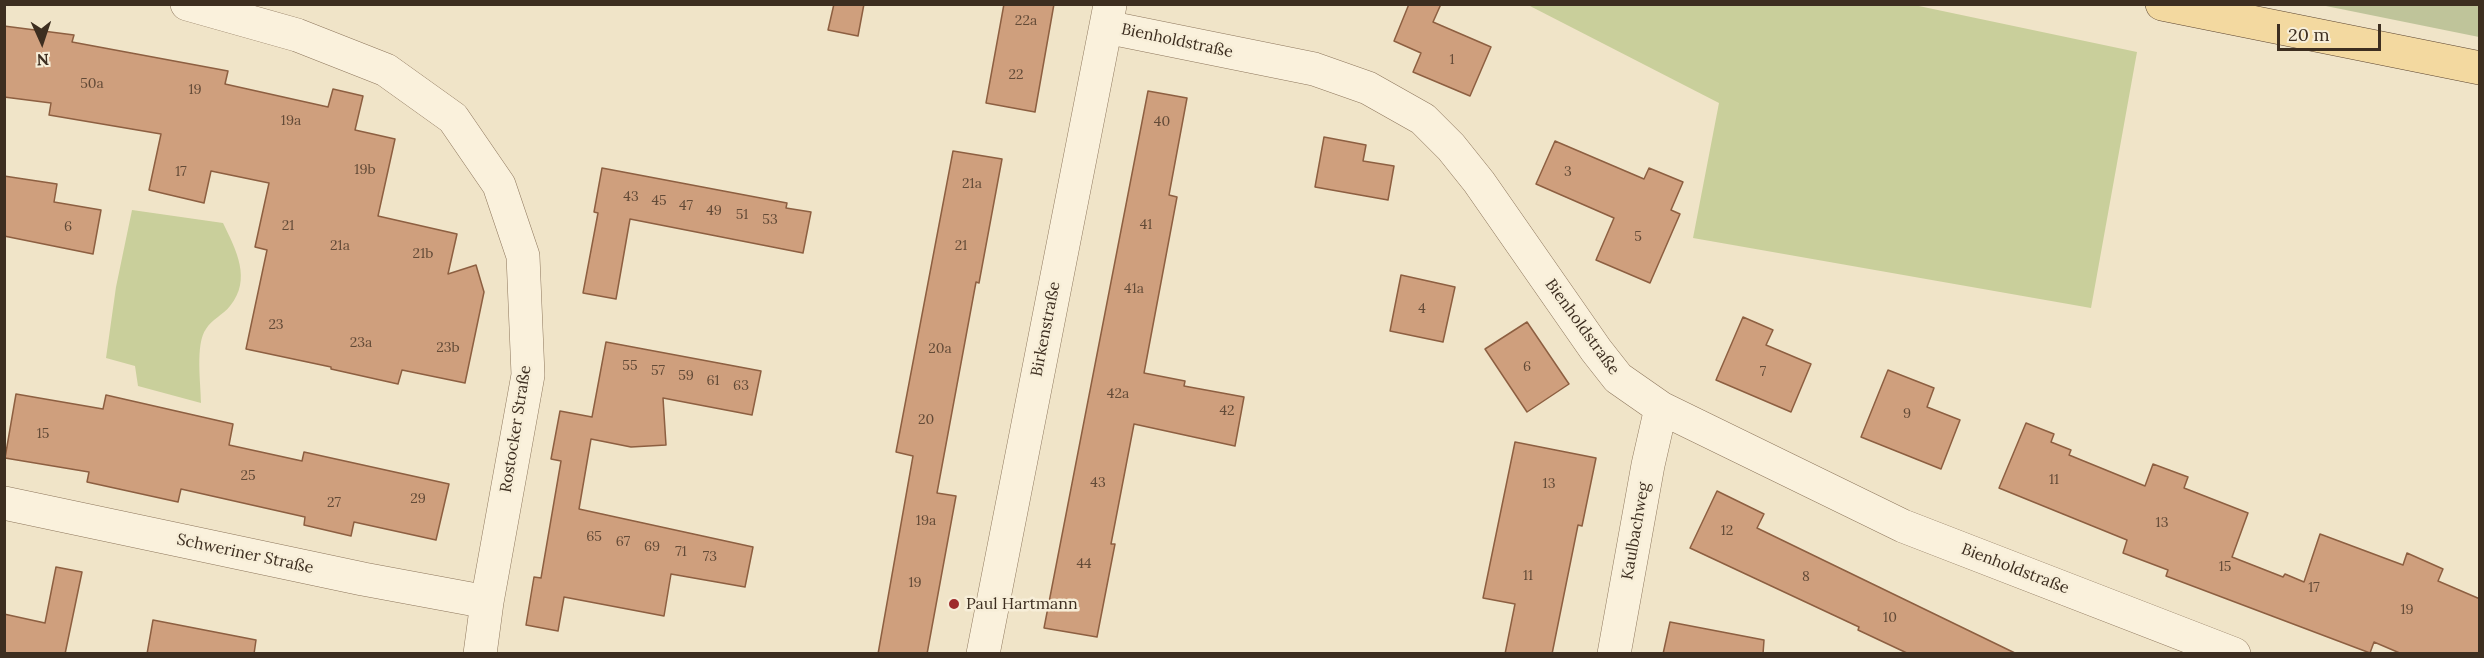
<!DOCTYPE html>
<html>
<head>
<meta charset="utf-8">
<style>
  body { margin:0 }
  #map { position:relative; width:2484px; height:658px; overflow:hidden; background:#f0e4c8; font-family:Lora,serif }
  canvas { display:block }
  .frame { position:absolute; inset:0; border:6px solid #3d2e20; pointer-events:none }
  .north { position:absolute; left:12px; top:12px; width:60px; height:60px; -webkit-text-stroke:4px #f7eed8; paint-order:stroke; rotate:177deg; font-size:16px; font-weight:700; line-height:24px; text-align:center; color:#3d2e20 }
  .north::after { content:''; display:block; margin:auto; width:21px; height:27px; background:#3d2e20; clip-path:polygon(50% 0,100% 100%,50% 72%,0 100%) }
  .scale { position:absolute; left:2277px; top:24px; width:104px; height:27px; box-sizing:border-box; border:3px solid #3d2e20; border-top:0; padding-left:8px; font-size:18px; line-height:21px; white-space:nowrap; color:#3d2e20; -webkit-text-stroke:4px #f7eed8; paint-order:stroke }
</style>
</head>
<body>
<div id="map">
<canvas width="2484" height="658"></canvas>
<div class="frame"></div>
<div class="north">N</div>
<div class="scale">20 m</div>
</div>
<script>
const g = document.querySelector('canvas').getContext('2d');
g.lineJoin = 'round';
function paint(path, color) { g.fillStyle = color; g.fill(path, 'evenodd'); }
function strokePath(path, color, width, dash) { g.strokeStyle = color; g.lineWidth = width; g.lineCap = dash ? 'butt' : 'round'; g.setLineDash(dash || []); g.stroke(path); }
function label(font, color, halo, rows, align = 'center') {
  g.font = font + ' Lora,serif'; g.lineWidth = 5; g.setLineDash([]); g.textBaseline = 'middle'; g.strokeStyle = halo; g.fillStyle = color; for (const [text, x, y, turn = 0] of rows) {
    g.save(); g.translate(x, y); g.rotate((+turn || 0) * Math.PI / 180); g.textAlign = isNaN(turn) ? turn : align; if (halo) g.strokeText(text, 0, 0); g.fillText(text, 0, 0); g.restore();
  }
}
const green = new Path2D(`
  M1528,5H1914L2137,52L2091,308L1693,238L1719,103Z
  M132,210L223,223C236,250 252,279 230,306C223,315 212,319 206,329C195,344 201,384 201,403L138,386L135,366L106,358L116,287Z`);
const cemetery = new Path2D(`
  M2321,5H2479V37Z`);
const building = new Path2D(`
  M834,4H864L858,36L828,30Z
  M1004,4H1054L1035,112L986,103Z
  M1409,4H1441L1433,22L1491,47L1470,96L1413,72L1421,53L1394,41Z
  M4,26L74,35L72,42L228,71L225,84L328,107L333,89L363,96L355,130L395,139L378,216L457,234L448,274L476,265L484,292L465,383L402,370L398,384L331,369V367L246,349L267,250L255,247L269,183L211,171L204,203L149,190L161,134L49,115L51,103L4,97Z
  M1148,91L1187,98L1169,195L1177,197L1144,373L1185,381L1184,386L1244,397L1235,446L1134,424L1111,544H1115L1097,637L1044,628Z
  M1324,137L1366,145L1363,161L1394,166L1388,200L1315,187Z
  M1555,141L1644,179L1649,168L1683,182L1671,210L1680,214L1650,283L1596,260L1614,218L1536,184Z
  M953,151L1002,159L979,283L976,282L937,493L956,496L927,654H878L913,456L896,452Z
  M602,168L787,203L786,208L811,212L803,253L630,219L616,299L583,293L598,213L594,212Z
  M4,176L57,184L54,202L101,210L93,254L4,236Z
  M1401,275L1455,287L1443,342L1390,331Z
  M1743,317L1773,330L1766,345L1811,364L1791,412L1716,380Z
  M1527,322L1569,384L1527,412L1485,349Z
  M606,342L761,371L752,415L663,398L666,445L631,447L591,439L579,509L753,547L745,587L671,574L664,616L564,597L558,631L526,625L534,577L541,578L561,461L551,459L560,411L592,417Z
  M1888,370L1934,388L1927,407L1960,420L1941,469L1861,437Z
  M16,394L103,409L106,395L233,424L229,445L302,461L304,452L449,484L436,540L354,522L351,536L304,525L305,517L181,489L178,502L87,482L89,472L5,458Z
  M2026,423L2054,434L2051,442L2071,450L2069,455L2145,486L2153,464L2188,477L2184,488L2248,513L2232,557L2283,577L2285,574L2304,582L2320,534L2403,565L2407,553L2443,569L2438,581L2480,599V654H2402L2374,642L2370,653L2166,576L2168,570L2123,553L2127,540L1999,488Z
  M1515,442L1596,458L1582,526L1578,525L1552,654H1505L1515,604L1483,598Z
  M1717,491L1764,514L1757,528L2017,654H1909L1858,630L1859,627L1690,548Z
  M56,567L82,572L65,654H4V614L45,623Z
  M153,620L256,640L254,654H147Z
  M1670,622L1764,640L1763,654H1663Z`);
const minor = new Path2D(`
  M187,4L297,35L386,70L453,118L499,185L523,256L528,375L487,602L480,654
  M1106,27L1314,69L1368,88L1423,119L1451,147L1479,182L1596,350L1618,378L1661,408L1903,526L2234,654
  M4,503L363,579L487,602
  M983,654L1110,5
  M1614,654L1648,465L1661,408`);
const major = new Path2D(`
  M2162,4L2480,68`);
const markers = [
  [954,604,6,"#9e2a2b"]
];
const numberNames = [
  ["22a",1026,21],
  ["1",1452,60],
  ["22",1016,75],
  ["50a",92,84],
  ["19",195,90],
  ["19a",291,121],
  ["40",1162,122],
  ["19b",365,170],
  ["17",181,172],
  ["3",1568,172],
  ["21a",972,184],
  ["43",631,197],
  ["45",659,201],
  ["47",686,206],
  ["49",714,211],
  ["51",742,215],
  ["53",770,220],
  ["41",1146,225],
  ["21",288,226],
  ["6",68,227],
  ["5",1638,237],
  ["21a",340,246],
  ["21",961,246],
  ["21b",423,254],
  ["41a",1134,289],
  ["4",1422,309],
  ["23",276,325],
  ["23a",361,343],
  ["23b",448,348],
  ["20a",940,349],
  ["55",630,366],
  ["6",1527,367],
  ["57",658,371],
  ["7",1763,372],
  ["59",686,376],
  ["61",713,381],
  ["63",741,386],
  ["42a",1118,394],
  ["42",1227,411],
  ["9",1907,414],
  ["20",926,420],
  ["15",43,434],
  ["25",248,476],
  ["11",2054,480],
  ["43",1098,483],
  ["13",1549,484],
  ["29",418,499],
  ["27",334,503],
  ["19a",926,521],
  ["13",2162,523],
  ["12",1727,531],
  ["65",594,537],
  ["67",623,542],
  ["69",652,547],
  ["71",681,552],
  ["73",710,557],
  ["44",1084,564],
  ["15",2225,567],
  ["11",1528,576],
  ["8",1806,577],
  ["19",915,583],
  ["17",2314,588],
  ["19",2407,610],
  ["10",1890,618]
];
const streetNames = [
  ["Bienholdstraße",1177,41,12],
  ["Bienholdstraße",1582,327,54],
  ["Birkenstraße",1046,329,-79],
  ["Rostocker Straße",516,429,-81],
  ["Kaulbachweg",1636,531,-80],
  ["Schweriner Straße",245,554,12],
  ["Bienholdstraße",2015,569,21]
];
const poiNames = [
  ["Paul Hartmann",966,604]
];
paint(green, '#c9cf9b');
paint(cemetery, '#bfc49a');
paint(building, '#cf9f7d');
strokePath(building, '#8d5f41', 1.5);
strokePath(minor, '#8d765c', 34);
strokePath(major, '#5b4430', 34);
strokePath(minor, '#faf1dc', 33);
strokePath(major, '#f3d9a0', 33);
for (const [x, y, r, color] of markers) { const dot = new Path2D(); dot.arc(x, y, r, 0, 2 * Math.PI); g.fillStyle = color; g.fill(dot); strokePath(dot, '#f7eed8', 2); }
label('14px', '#624a37', null, numberNames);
label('16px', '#3d2e20', '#f7eed8', streetNames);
label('16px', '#3d2e20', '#f7eed8', poiNames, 'left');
</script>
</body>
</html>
